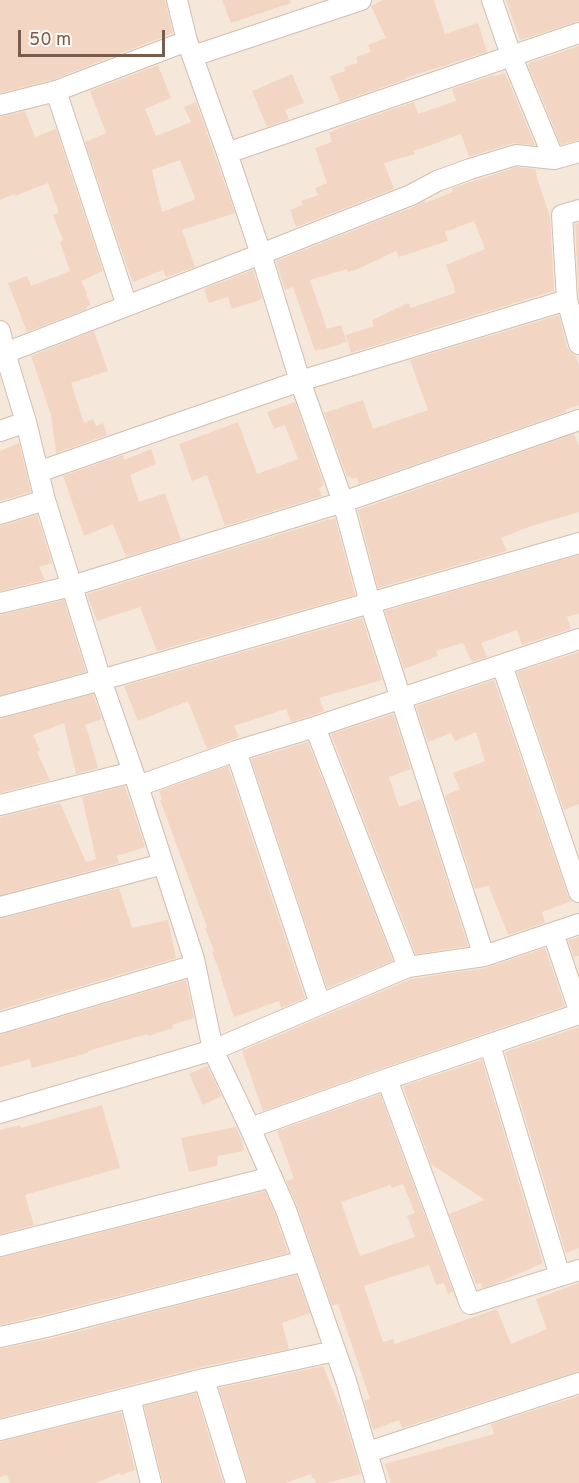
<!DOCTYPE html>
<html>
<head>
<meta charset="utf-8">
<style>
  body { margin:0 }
  #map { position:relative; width:579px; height:1483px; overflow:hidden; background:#fdf6ec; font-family:Overpass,sans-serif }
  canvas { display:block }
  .scale { position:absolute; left:18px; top:30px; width:147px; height:27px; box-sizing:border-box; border:3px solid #7a5c4d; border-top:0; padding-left:8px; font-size:18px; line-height:21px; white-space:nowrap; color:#7a5c4d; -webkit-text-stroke:4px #fffaf3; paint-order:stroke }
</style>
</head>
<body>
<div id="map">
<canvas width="579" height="1483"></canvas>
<div class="scale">50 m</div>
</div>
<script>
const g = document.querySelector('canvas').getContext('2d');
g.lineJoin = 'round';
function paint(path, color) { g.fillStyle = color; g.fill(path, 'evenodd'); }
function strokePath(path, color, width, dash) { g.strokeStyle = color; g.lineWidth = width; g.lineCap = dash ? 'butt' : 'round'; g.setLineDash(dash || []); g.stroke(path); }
const residential = new Path2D(`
  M0,0H579V1483H0Z`);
const building = new Path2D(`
  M0,0H165L173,33L52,80L0,93Z
  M222,0H290L291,3L231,23Z
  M383,0H434L445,34L478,23L487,52L405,78L406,79L340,102L330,76L345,71L344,67L358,63L356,57L371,52L368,45L386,38L371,6Z
  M506,0H579V21L520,40Z
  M579,46V140L561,145L528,65L530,64L529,63Z
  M158,65L171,98L145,109L156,136L191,122L184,107L196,102L235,213L182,230L195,267L166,277L163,270L133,282L127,267L85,142L106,133L90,91ZM180,160L195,198H194V200L162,212L152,170Z
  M505,73L535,145L513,143L469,157L461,134L414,151L415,154L384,163L394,189L296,227L290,210L303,205L301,201L318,195L315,188L327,183L315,148L332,142L329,133L344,126L414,102L418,114L456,101L452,89L494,75L495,76Z
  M292,74L304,103L285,110L289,119L267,127L252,91Z
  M25,111L35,137L56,129L103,271L81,281L87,293L86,294L91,305L86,307L87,309L27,332L8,283L27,276L31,286L70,271L60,242L63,240L53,215L59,213L48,183L15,196V194L0,200V117Z
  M517,167L535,169L537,174L536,175L550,217L554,291L351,353L346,335L374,326L372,320L408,303L411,308L455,293L454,289H455L446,265L485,249L474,221L445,232L448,241L399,257L396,251L358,269L348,272L347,269L310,280L327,329L341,325L347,342L322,350L321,349L315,351L293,287L285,290L276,261L416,206L425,201V203L453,192L452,188Z
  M579,223V298L575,224Z
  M253,270L262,298L260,300L232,309L228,297L209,303L204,289Z
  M559,315L567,347L570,352L576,356L579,367V405L565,410L566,412L359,484L357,477L351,479L350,476L347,477L324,413L363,400L373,429L428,410L410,360Z
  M94,331L108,371L71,383L84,423L93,419L96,426L103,423L107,435L56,453L51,415L31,356Z
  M295,402L324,485L319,488L322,496L225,526L207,475L192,481L179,444L238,422L257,474L298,459L285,425L274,429L267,412Z
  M574,434L579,446V512L529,527L501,538L507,551L378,588L358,510Z
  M19,443L31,492L0,501V451Z
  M151,449L156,464L130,475L139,502L165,493L181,540L126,557L113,524L84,536L63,476L123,455L124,460Z
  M37,515L52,563L39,567L45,580L0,591V526Z
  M335,518L355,595L157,651L140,607L97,621L88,598L87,594L330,519L331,520Z
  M579,555V614L567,617L571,629L522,645L517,630L481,643L487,657L472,662L463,643L436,651L438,656L404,669L385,611Z
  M64,600L86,672L0,695V615Z
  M362,618L382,680L319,698L324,711L311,716L291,722L286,709L234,726L239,737L207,749L188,701L138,721L124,686Z
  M579,652V804L564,810L517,672Z
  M494,680L568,896L571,901L542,912L545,923L508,935L489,887L488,886L475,889L445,795L460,789L453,773L485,761L476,732L455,741L451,733L428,742L416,706Z
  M93,694L102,719L85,725L89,736L98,768L76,774L64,723L33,735L40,750L37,752L50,780L0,793V719Z
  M393,714L411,769L389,777L399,807L421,799L468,946L416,954L331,734Z
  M308,742L393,961L327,988L251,759Z
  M228,766L305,998L281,1008L279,1001L234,1017L221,978H222L212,952L214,951L205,928L207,927L160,800L162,799L159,791Z
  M125,786L145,847L117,856L119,863L0,895V817L60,803L86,862L96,859L82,797Z
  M119,888L132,928L168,920L176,958L0,1010V919Z
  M579,937V956L574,957L568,940Z
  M545,948L565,1006L383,1068L263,1111L242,1051L411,979L486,968Z
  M186,980L194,1018L172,1025L173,1028L148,1036V1034L115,1043L88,1051V1053L32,1068L30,1059L0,1067V1035Z
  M579,1027V1248L566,1253L505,1052Z
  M482,1060L543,1263L495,1284L483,1288L481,1283L476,1284L449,1214L485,1200L431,1164L403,1086Z
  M207,1066L222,1096L203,1105L189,1074Z
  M380,1094L453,1292L448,1294L444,1283L436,1285L429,1265L364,1286L383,1342L393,1339L395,1344L497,1309L511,1344L547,1329L536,1299L579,1283V1371L402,1428L399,1420L373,1430L364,1400L370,1399L338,1304L332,1306L297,1206L286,1181L294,1179L277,1131ZM403,1184L415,1213L407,1216L415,1237L360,1256L341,1202L390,1185L392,1188Z
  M102,1105L120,1168L25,1195L34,1225L0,1234V1130L20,1125L21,1128Z
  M236,1127L241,1138L244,1151L218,1156L217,1166L189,1172L181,1138Z
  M265,1191L275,1214L288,1253L43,1315L0,1325V1258Z
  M296,1275L310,1313L282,1323L289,1349L201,1367L0,1418V1349L49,1339Z
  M323,1366L339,1405H340L361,1474L328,1483H316L314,1478H312L311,1474L285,1483H248L219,1388Z
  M196,1393L223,1483H163L144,1406Z
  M579,1396V1483H391L385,1464L494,1434L491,1424Z
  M121,1412L135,1470L121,1475L120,1473L96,1483H10L7,1475L0,1477V1442Z`);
const street = new Path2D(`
  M177,0L187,41L227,153L261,254L300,381L343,502L370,603L484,956
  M492,0L511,55L554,159
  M193,56L361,0
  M56,91L127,306
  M0,105L56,91L187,41
  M227,153L579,33
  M579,210L562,215L567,300L579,344
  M0,331L5,353L26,422L45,500L101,680L138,786L194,959L213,1050L250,1128L286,1210L346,1381L376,1483
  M0,355L261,254L411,195L437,181L470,169L516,155L554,159L579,152
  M0,431L26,422
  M38,472L300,381L567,300
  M0,514L45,500
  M0,603L72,586L343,502L579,420
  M502,665L579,892
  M0,707L101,680L579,543
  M315,727L408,967
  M236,751L320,1004
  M138,786L236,751L315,727L579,639
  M0,805L133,772
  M0,907L163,864
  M553,933L579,1010
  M0,1023L195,965
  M490,1045L560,1276
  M387,1079L470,1304L579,1270
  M0,1113L213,1050L408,967L484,956L579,924
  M250,1128L387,1079L579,1014
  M0,1246L272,1177
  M0,1337L46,1327L304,1261
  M204,1379L236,1483
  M130,1398L151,1483
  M0,1430L204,1379L335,1351
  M368,1452L579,1383`);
paint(residential, '#f5e8da');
paint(building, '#f3d5c3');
strokePath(street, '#d1beb0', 22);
strokePath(street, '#fff', 20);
</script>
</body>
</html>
